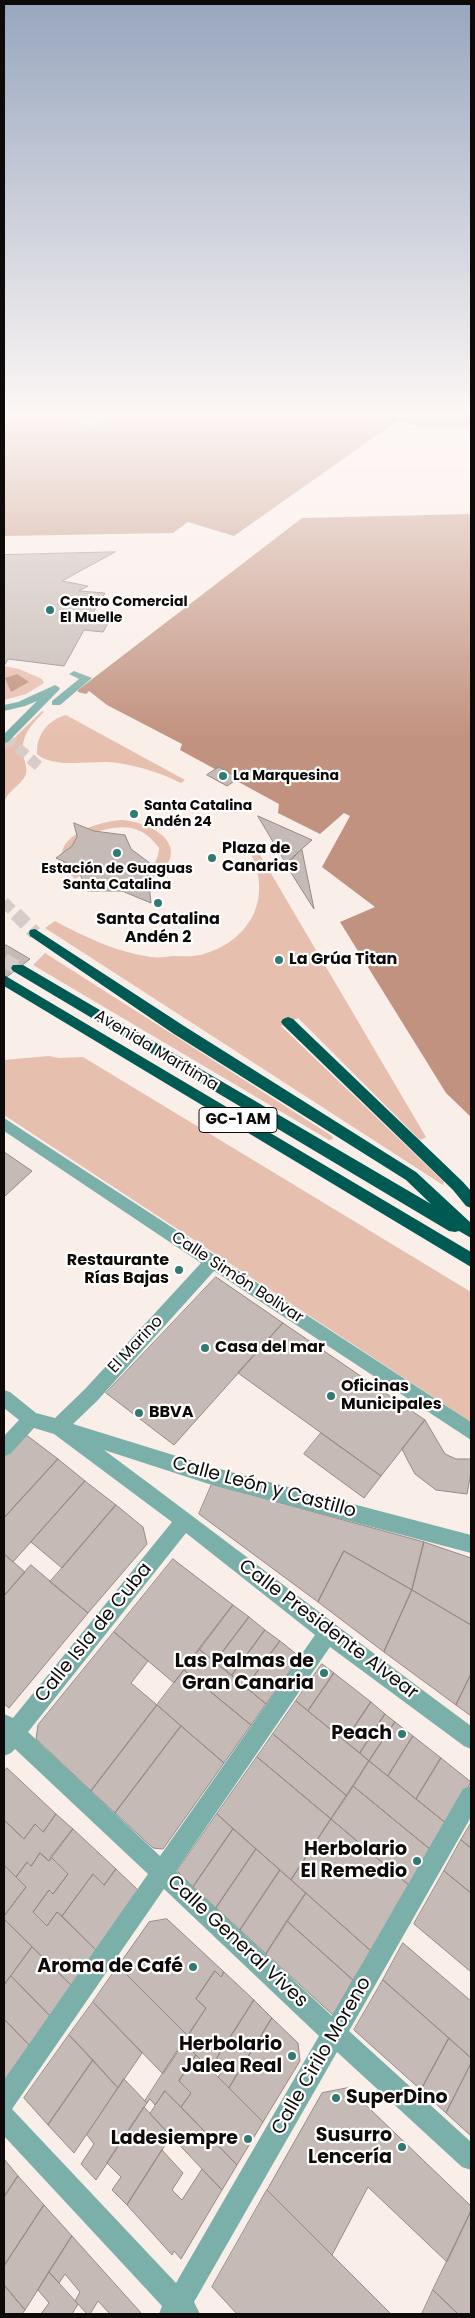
<!DOCTYPE html>
<html>
<head>
<meta charset="utf-8">
<style>
  body { margin:0 }
  #map { position:relative; width:475px; height:2318px; overflow:hidden; background:#faeee9; font-family:Poppins,sans-serif }
  canvas { display:block }
  .frame { position:absolute; inset:0; border:5px solid #0e0a09; pointer-events:none }
</style>
</head>
<body>
<div id="map">
<canvas width="475" height="2318"></canvas>
<div class="frame"></div>
</div>
<script>
const g = document.querySelector('canvas').getContext('2d');
g.lineJoin = 'round';
function paint(path, color) { g.fillStyle = color; g.fill(path, 'evenodd'); }
function strokePath(path, color, width, dash) { g.strokeStyle = color; g.lineWidth = width; g.lineCap = dash ? 'butt' : 'round'; g.setLineDash(dash || []); g.stroke(path); }
function label(font, color, halo, rows, align = 'center') {
  g.font = font + ' Poppins,sans-serif'; g.lineWidth = 4.5; g.setLineDash([]); g.textBaseline = 'middle'; g.strokeStyle = halo; g.fillStyle = color; for (const [text, x, y, turn = 0] of rows) {
    g.save(); g.translate(x, y); g.rotate((+turn || 0) * Math.PI / 180); g.textAlign = isNaN(turn) ? turn : align; if (halo) g.strokeText(text, 0, 0); g.fillText(text, 0, 0); g.restore();
  }
}
const built = new Path2D(`
  M65,415H114L90,425Z`);
const green = new Path2D(`
  M4,666L19,669L42,679L44,683L26,694L4,700Z
  M42,711L44,712C33,723 21,735 23,752C23,761 30,769 24,778C17,788 9,790 4,802V748Z
  M66,715L185,780L181,783C161,773 139,766 117,763C95,759 54,770 37,754C36,735 48,720 66,715Z
  M122,820C168,825 195,858 142,884L129,879C146,871 158,867 159,848C140,821 117,825 89,834L85,873L75,879C37,843 91,822 122,820Z
  M256,848L426,1137L420,1140L298,1018L281,1026L444,1182L443,1185L45,928L55,921C85,937 116,952 151,957C158,958 166,957 173,956C182,956 192,957 200,955C251,942 274,897 249,850Z
  M45,953L332,1136L333,1139L329,1140L33,965Z
  M49,1056L59,1058L83,1057L471,1292V1422L4,1115V1060Z`);
const water = new Path2D(`
  M4,415H62L90,426L117,415H471V427L423,428L397,421L234,536L188,522L173,533L4,536Z
  M471,514V1117L446,1093L340,922L375,907L322,867L350,816L344,813L320,834L278,813L279,804L180,750L182,744L107,705L89,691L86,694L78,692V690L302,518Z
  M17,674L29,682L11,692L5,678Z`);
const building = new Path2D(`
  M115,552L62,581L88,586L79,591L105,593L90,618L110,620L103,632L84,630L64,666L8,659L4,666V555Z
  M219,767L239,778L227,786L207,775Z
  M258,816L312,840L286,863Z
  M74,823L94,831L125,835L131,849L151,864L148,875L151,903L122,891H87L80,874L71,865L56,858L72,846L77,837Z
  M302,850L314,909L286,865Z
  M6,945L30,959L4,979V947Z
  M4,1152L32,1171L5,1196L4,1195Z
  M216,1277L283,1323L174,1445L106,1393Z
  M283,1323L425,1420L381,1476L238,1373Z
  M425,1420L445,1454L456,1459H471V1472L467,1494L436,1490L415,1474L408,1461L402,1449Z
  M321,1433L381,1476L364,1498L304,1454Z
  M25,1434L58,1459L4,1518V1457Z
  M58,1459L85,1481L13,1562L4,1554V1518Z
  M85,1481L116,1505L62,1568L31,1542Z
  M212,1484L424,1542L412,1590L344,1551L318,1602L199,1514Z
  M116,1505L143,1527L147,1544L88,1613L50,1582Z
  M424,1542L471,1558V1625L412,1590Z
  M344,1551L412,1590L384,1652L318,1602Z
  M4,1554L25,1572L4,1596Z
  M173,1559L233,1605L174,1683L114,1632Z
  M31,1565L88,1613L9,1708L4,1704V1596Z
  M412,1590L471,1625V1674L456,1705L384,1652Z
  M233,1605L249,1617L215,1662L199,1649Z
  M249,1617L265,1630L232,1675L215,1662Z
  M265,1630L280,1641L246,1687L232,1675Z
  M114,1632L148,1661L131,1683L157,1705L91,1791L36,1739L38,1725Z
  M280,1641L300,1657L266,1704L246,1687Z
  M199,1649L266,1704L251,1725L184,1670Z
  M322,1664L334,1673L308,1711L296,1701Z
  M184,1670L251,1725L224,1763L157,1705Z
  M334,1673L371,1702L345,1741L308,1711Z
  M471,1674V1716L456,1705Z
  M296,1701L369,1761L347,1796L273,1734Z
  M371,1702L385,1714L360,1753L345,1741Z
  M157,1705L181,1726L115,1813L91,1791Z
  M385,1714L395,1722L369,1761L360,1753Z
  M395,1722L413,1736L388,1776L369,1761Z
  M181,1726L224,1763L163,1849L153,1848L115,1813Z
  M273,1734L347,1796L331,1819L257,1757Z
  M413,1736L441,1758L416,1799L388,1776Z
  M257,1757L331,1819L291,1880L217,1814Z
  M441,1758L471,1782L447,1824L416,1799Z
  M369,1761L447,1824L431,1850L353,1786Z
  M7,1768L56,1814L43,1832L35,1824L24,1839L4,1820V1773Z
  M353,1786L431,1850L410,1886L331,1819Z
  M56,1814L73,1829L49,1861L40,1853L31,1866L27,1862L16,1877L4,1865V1820L24,1839L35,1824L43,1832Z
  M217,1814L233,1829L193,1887L177,1871Z
  M331,1819L410,1886L371,1951L291,1880Z
  M471,1823V1848L461,1840Z
  M73,1829L116,1869L104,1885L93,1874L62,1916L57,1912L47,1926L33,1912L49,1890L53,1894L68,1874L51,1857Z
  M233,1829L256,1849L216,1908L193,1887Z
  M461,1840L471,1848V1893L444,1871Z
  M256,1849L280,1870L240,1930L216,1908Z
  M40,1853L49,1861L51,1857L68,1874L53,1894L49,1890L33,1912L47,1926L57,1912L98,1952L73,1987L4,1919V1916L26,1887L16,1877L27,1862L31,1866Z
  M4,1865L26,1887L4,1916Z
  M116,1869L140,1892L98,1952L62,1916L93,1874L104,1885Z
  M280,1870L306,1893L266,1954L240,1930Z
  M444,1871L471,1893V1972L414,1924Z
  M306,1893L371,1951L353,1980L287,1921Z
  M4,1919L32,1947L4,1985Z
  M167,1919L224,1972L221,1977L215,1971L196,1999L206,2008L188,2036L118,1966L149,1922Z
  M287,1921L353,1980L333,2015L266,1954Z
  M403,1943L471,2001V2058L383,1980Z
  M32,1947L73,1987L52,2018L11,1976Z
  M118,1966L188,2036L163,2074L93,2002Z
  M215,1971L221,1977L224,1972L254,2000L210,2069L183,2042L206,2008L196,1999Z
  M11,1976L52,2018L31,2047L4,2019V1985Z
  M383,1980L449,2038L421,2090L354,2030Z
  M254,2000L272,2018L229,2088L218,2077L225,2067L217,2058Z
  M93,2002L142,2053L118,2088L69,2035Z
  M272,2018L298,2043L300,2061L263,2122L229,2088Z
  M4,2019L31,2047L7,2082L4,2079Z
  M69,2035L93,2060L48,2125L24,2098Z
  M449,2038L471,2058V2063L446,2113L421,2090Z
  M183,2042L196,2055L179,2081L191,2093L181,2107L165,2091L155,2105L150,2099L147,2103L145,2101Z
  M196,2055L263,2122L237,2165L181,2107L191,2093L179,2081Z
  M93,2060L118,2088L74,2153L48,2125Z
  M471,2064V2136L446,2113Z
  M124,2079L147,2103L96,2180L81,2164L94,2144L87,2135Z
  M348,2088L471,2206V2211L447,2262L368,2187L332,2255L267,2190L322,2093Z
  M165,2091L237,2165L222,2190L150,2114Z
  M144,2107L171,2136L127,2205L112,2190L121,2177L107,2163Z
  M162,2150L183,2173L172,2190L182,2200L202,2169L222,2190L181,2259L174,2251L172,2255L127,2205Z
  M4,2159L18,2176L4,2197Z
  M18,2176L44,2205L4,2266V2197Z
  M267,2190L391,2314H237L212,2287Z
  M44,2205L72,2236L25,2310L4,2285V2266Z
  M471,2211V2314H458L433,2290Z
  M72,2236L142,2314H110L98,2301L90,2314H87L78,2304L75,2301L80,2292L65,2274L59,2283L49,2272Z
  M49,2272L78,2304L72,2314H41L49,2303L38,2290Z
  M4,2285L25,2310L22,2314H4Z
  M433,2290L458,2314H422Z`);
const minorTunnelFar1 = new Path2D(`
  M4,739L12,743L42,769
  M4,902L17,915`);
const minorTunnel = new Path2D(`
  M16,914L35,933`);
const highwayTunnel = new Path2D(`
  M4,960L18,968`);
const minor = new Path2D(`
  M74,671L92,678L60,705H52V701L79,679L69,674Z
  M55,685L60,688L59,690L8,742L4,743V734L37,701L25,706L4,711V705L18,702Z
  M4,1118L471,1422V1440L214,1271L97,1401L73,1424L212,1467L471,1535V1553L212,1485L104,1450C227,1541 348,1635 471,1726V1749L464,1746L330,1647L176,1871L332,2016L463,1789L471,1786V1817L349,2031L471,2142V2170L462,2167L337,2052L194,2302L200,2314H159L162,2306L4,2136V2080L148,1874L15,1749L11,1753L4,1756V1714L13,1718L172,1522L54,1434L34,1428L10,1454L4,1456V1436L19,1420L4,1408V1390L10,1392L36,1413L55,1418L85,1389L201,1263L4,1131ZM186,1533L315,1635L160,1856L28,1732ZM164,1889L319,2036L176,2283L12,2109Z`);
const highway = new Path2D(`
  M35,929L184,1026L416,1172L471,1223V1238L459,1231L455,1232L449,1231L13,971L11,968L13,965H23L431,1204L406,1180L174,1034L30,936L29,933L30,930Z
  M4,975L471,1252V1267L4,986Z
  M288,1017L293,1019L463,1182L471,1191V1208L466,1206L453,1190L283,1025L281,1022L283,1019Z`);
const markers = [
  [50,610,5,"#317973"],
  [223,776,5,"#317973"],
  [134,814,5,"#317973"],
  [117,853,5,"#317973"],
  [212,858,5,"#317973"],
  [158,903,5,"#317973"],
  [279,960,5,"#317973"],
  [179,1270,5,"#317973"],
  [205,1348,5,"#317973"],
  [331,1396,5,"#317973"],
  [139,1413,5,"#317973"],
  [324,1673,5,"#317973"],
  [402,1734,5,"#317973"],
  [417,1861,5,"#317973"],
  [193,1967,5,"#317973"],
  [292,2056,5,"#317973"],
  [336,2098,5,"#317973"],
  [248,2139,5,"#317973"],
  [402,2147,5,"#317973"]
];
const farPoinames = [
  ["Centro Comercial",60,602],
  ["El Muelle",60,618],
  ["La Marquesina",233,776],
  ["Santa Catalina",144,806],
  ["Andén 24",144,822],
  ["Estación de Guaguas",117,869,"center"],
  ["Santa Catalina",117,885,"center"]
];
const shields = [
  [238,1120,78]
];
const shieldNames = [
  ["GC-1 AM",238,1120]
];
const poiNames = [
  ["Plaza de",222,849],
  ["Canarias",222,867],
  ["Santa Catalina",158,920,"center"],
  ["Andén 2",158,938,"center"],
  ["La Grúa Titan",289,960],
  ["Restaurante",169,1261,"right"],
  ["Rías Bajas",169,1279,"right"],
  ["Casa del mar",215,1348],
  ["Oficinas",341,1387],
  ["Municipales",341,1405],
  ["BBVA",149,1413]
];
const streetNames = [
  ["Avenida Marítima",156,1051,31],
  ["Calle Simón Bolivar",237,1278,33],
  ["El Marino",136,1345,-47]
];
const nearStreetnames = [
  ["Calle León y Castillo",264,1488,15],
  ["Calle Presidente Alvear",328,1630,37],
  ["Calle Isla de Cuba",94,1633,-51],
  ["Calle General Vives",237,1942,43],
  ["Calle Cirilo Moreno",322,2056,-60]
];
const nearPoinames = [
  ["Las Palmas de",314,1662],
  ["Gran Canaria",314,1684],
  ["Peach",392,1734],
  ["Herbolario",407,1850],
  ["El Remedio",407,1872],
  ["Aroma de Café",183,1967],
  ["Herbolario",282,2045],
  ["Jalea Real",282,2067],
  ["SuperDino",346,2098,"left"],
  ["Susurro",392,2136],
  ["Lencería",392,2158],
  ["Ladesiempre",238,2139]
];
paint(built, '#f3e0d8');
paint(green, '#e7bfaf');
paint(water, '#c1927f');
paint(building, '#c5bab5');
strokePath(building, '#958a86', 1);
strokePath(minorTunnelFar1, '#d7ccc7', 11, [11, 5.5]);
strokePath(minorTunnel, '#d7ccc7', 14, [14, 7]);
strokePath(highwayTunnel, '#d7ccc7', 14, [14, 7]);
paint(minor, '#7bafa9');
paint(highway, '#005a54');
const sky = g.createLinearGradient(0, 0, 0, 739);
sky.addColorStop(0, '#98a6be');
sky.addColorStop(0.56, '#fdf7f5');
sky.addColorStop(1, '#fdf7f500');
g.fillStyle = sky;
g.fillRect(0, 0, 475, 739);
for (const [x, y, r, color] of markers) { const dot = new Path2D(); dot.arc(x, y, r, 0, 2 * Math.PI); g.fillStyle = color; g.fill(dot); strokePath(dot, '#fff', 2); }
label('bold 14px', '#0e0a09', '#fff', farPoinames, 'left');
for (const [x, y, w] of shields) { const box = new Path2D(); box.roundRect(x - w / 2, y - 12.5, w, 25, 4); g.fillStyle = '#fff'; g.fill(box); strokePath(box, '#0e0a09', 1); }
label('bold 15px', '#0e0a09', null, shieldNames);
label('bold 16px', '#0e0a09', '#fff', poiNames, 'left');
label('16px', '#0e0a09', '#fff', streetNames);
label('19px', '#0e0a09', '#fff', nearStreetnames);
label('bold 19px', '#0e0a09', '#fff', nearPoinames, 'right');
</script>
</body>
</html>
